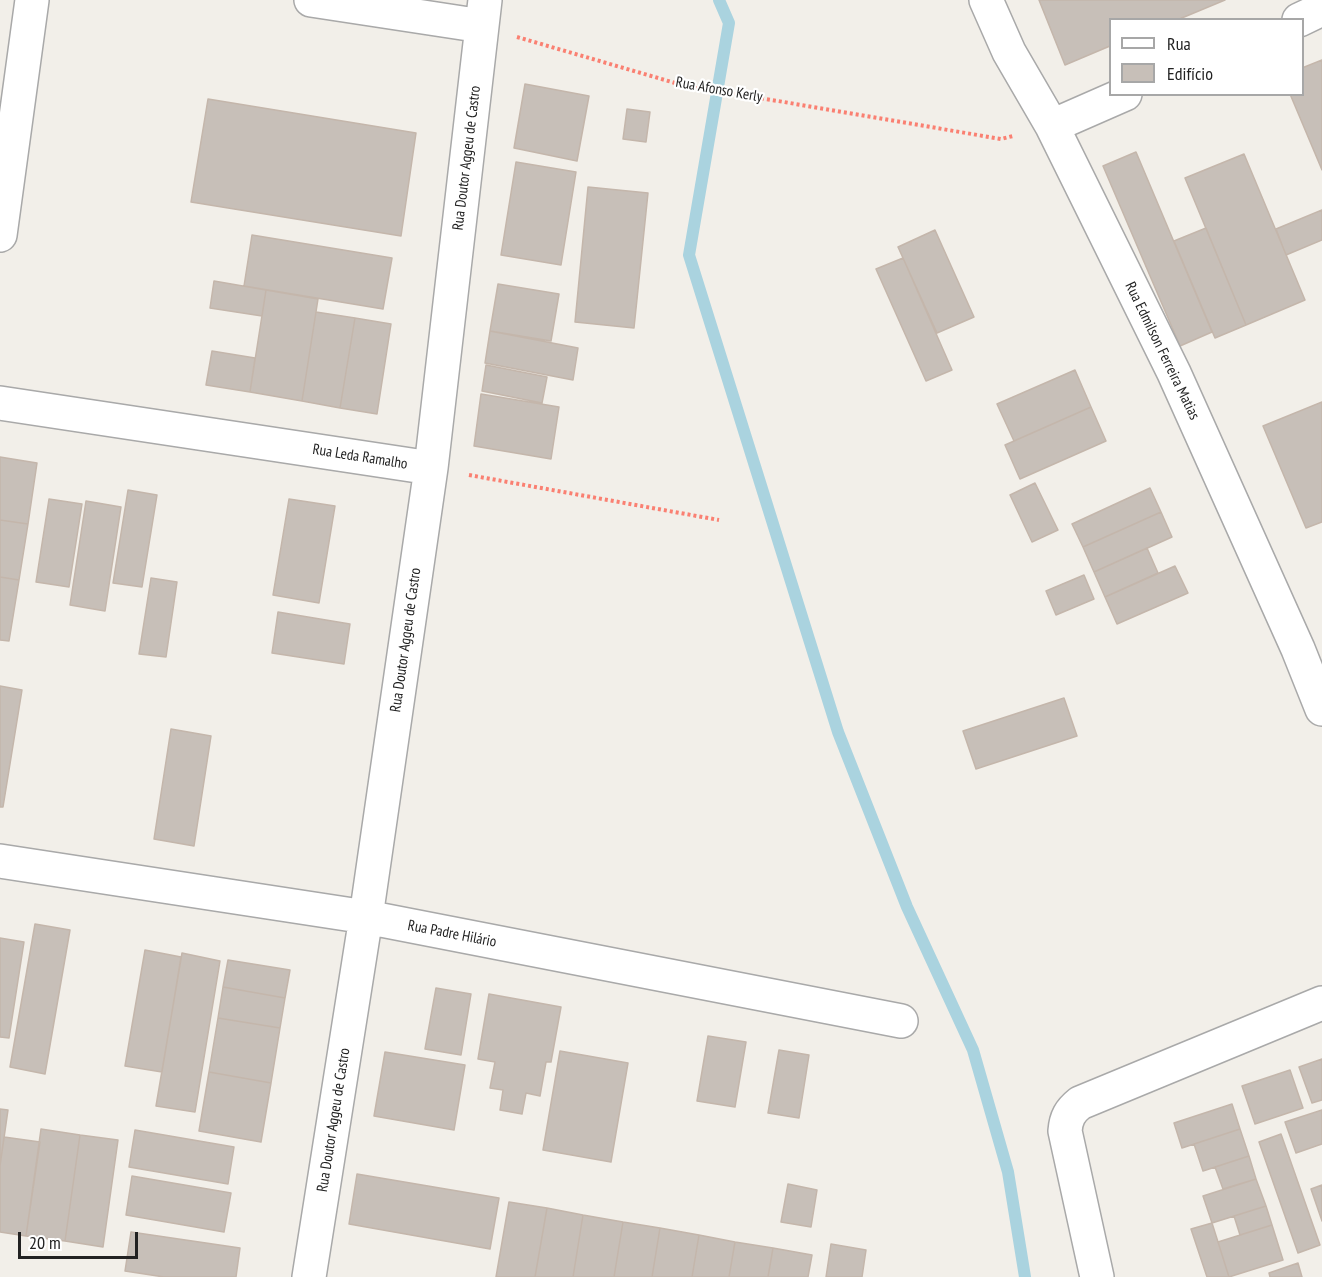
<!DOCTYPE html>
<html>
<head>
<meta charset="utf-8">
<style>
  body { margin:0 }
  #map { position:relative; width:1322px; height:1277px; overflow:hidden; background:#f2efe9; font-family:"PT Sans Narrow",sans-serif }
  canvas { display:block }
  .legend { position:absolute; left:1109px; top:18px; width:195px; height:78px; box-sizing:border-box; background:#fff; border:2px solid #a7a7a7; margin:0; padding:8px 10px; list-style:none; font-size:18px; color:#222 }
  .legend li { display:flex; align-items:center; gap:12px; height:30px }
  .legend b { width:30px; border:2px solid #a7a7a7 }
  .scale { position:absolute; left:18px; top:1232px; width:120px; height:27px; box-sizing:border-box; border:3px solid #222; border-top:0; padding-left:8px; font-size:18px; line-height:21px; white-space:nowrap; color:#222; -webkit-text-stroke:4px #fff; paint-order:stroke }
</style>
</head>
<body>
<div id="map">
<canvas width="1322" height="1277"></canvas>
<ul class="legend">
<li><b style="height:8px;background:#fff"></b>Rua</li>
<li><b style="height:16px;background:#c7bfb8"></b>Edifício</li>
</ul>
<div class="scale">20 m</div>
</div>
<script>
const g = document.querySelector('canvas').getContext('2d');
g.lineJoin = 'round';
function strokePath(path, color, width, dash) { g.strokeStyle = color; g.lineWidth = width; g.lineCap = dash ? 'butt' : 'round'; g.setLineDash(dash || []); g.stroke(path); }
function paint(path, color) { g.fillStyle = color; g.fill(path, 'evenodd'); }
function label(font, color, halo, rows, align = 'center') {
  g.font = font + ' "PT Sans Narrow",sans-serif'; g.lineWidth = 4.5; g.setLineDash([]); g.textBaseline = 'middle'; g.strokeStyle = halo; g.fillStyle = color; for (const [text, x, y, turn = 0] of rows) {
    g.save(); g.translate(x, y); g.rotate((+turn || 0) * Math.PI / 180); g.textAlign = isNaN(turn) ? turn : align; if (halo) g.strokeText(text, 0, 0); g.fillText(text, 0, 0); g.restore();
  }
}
const stream = new Path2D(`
  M719,0L729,23L689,255L838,732L907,907L973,1050L1008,1172L1025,1277`);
const building = new Path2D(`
  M1039,0H1225L1177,20H1110V46L1065,65Z
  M1322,60V170L1290,94H1302V68Z
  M525,84L589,96L577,161L514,148Z
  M208,99L416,133L401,236L191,202Z
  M627,109L650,112L646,142L623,139Z
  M1136,152L1212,332L1180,346L1103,166Z
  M1244,154L1305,300L1246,325L1185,178Z
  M516,162L576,172L561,265L501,255Z
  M588,187L648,193L634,328L575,322Z
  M1322,210V240L1286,255L1276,229Z
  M1206,228L1246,325L1215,338L1174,241Z
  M935,230L974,317L937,333L898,247Z
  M252,235L392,258L383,309L244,286Z
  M903,258L952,370L926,381L876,269Z
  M214,281L266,290L262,316L210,308Z
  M498,284L559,294L551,341L490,331Z
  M266,290L318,299L302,401L250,392Z
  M316,312L355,318L340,408L302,401Z
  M355,318L391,324L377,414L340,408Z
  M490,331L578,348L573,380L485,363Z
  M212,351L255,358L250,392L206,385Z
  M486,365L547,377L542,403L482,391Z
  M1075,370L1091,407L1014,441L997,404Z
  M481,394L559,407L551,459L474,446Z
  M1322,402V522L1306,528L1263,426Z
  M1091,407L1106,441L1020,479L1005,445Z
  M0,457L37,463L28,524L0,520Z
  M1035,483L1058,530L1032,542L1010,495Z
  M1150,488L1161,512L1083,547L1072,524Z
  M128,490L157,495L142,587L113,583Z
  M49,499L82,504L69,587L36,582Z
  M289,499L335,506L319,603L273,595Z
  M86,501L121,507L105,611L70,605Z
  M1161,512L1172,537L1094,572L1083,547Z
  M0,520L28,524L19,580L0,577Z
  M1147,548L1158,573L1105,597L1094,572Z
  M1175,566L1188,593L1117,624L1105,597Z
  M1084,575L1094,599L1056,615L1046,591Z
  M0,577L19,580L9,641L0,640Z
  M151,578L177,582L166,657L139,654Z
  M278,612L350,624L344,664L272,653Z
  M0,686L22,690L3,807H0Z
  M1064,698L1077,736L976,769L963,731Z
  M171,729L211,736L194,846L154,839Z
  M35,924L70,930L45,1074L10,1067Z
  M0,938L24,942L9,1038L0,1037Z
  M145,950L181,957L162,1072L125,1066Z
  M182,953L220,961L195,1112L156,1106Z
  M228,960L290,970L285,998L223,987Z
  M223,987L285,998L280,1028L218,1018Z
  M436,988L471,994L461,1055L425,1049Z
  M489,994L561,1007L551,1062H546L540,1096L526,1093L522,1114L500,1110L503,1090L490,1088L495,1062L478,1059Z
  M218,1018L280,1028L271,1083L209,1072Z
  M708,1036L746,1042L735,1107L697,1101Z
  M779,1050L809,1055L799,1118L768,1113Z
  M560,1051L628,1063L611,1162L543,1150Z
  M385,1052L465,1065L454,1130L374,1116Z
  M1322,1059V1100L1312,1103L1299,1067Z
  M1290,1070L1303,1108L1255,1124L1242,1086Z
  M209,1072L271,1083L261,1142L199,1131Z
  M1232,1104L1240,1129L1182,1148L1174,1123Z
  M0,1109L8,1110L0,1166Z
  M1322,1110V1144L1296,1153L1285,1122Z
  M41,1129L80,1135L65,1241L26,1236Z
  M1240,1129L1249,1156L1203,1171L1194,1144Z
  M135,1130L234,1147L228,1184L129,1167Z
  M1281,1134L1320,1245L1298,1253L1259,1142Z
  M80,1135L118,1140L103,1247L65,1241Z
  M4,1137L40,1142L26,1236L0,1232V1166Z
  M1249,1156L1256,1179L1223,1189L1215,1167Z
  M357,1174L499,1198L490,1249L349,1224Z
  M132,1176L231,1193L224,1232L126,1215Z
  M1256,1179L1266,1206L1212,1223L1203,1196Z
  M788,1184L817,1190L811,1227L781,1222Z
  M1322,1185V1221L1311,1189Z
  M509,1202L547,1208L535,1277H496Z
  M1266,1206L1272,1225L1240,1235L1234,1216Z
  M547,1208L583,1215L573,1277H535Z
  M583,1215L623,1222L614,1277H573Z
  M623,1222L660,1228L652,1277H614Z
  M1212,1223L1218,1242L1229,1277H1207L1191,1229Z
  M1272,1225L1283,1260L1229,1277L1218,1242Z
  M660,1228L699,1235L692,1277H652Z
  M131,1232L240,1248L236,1277H164L125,1271Z
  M699,1235L735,1242L729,1277H692Z
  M735,1242L773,1248L768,1277H729Z
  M831,1244L866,1250L862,1277H826Z
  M773,1248L812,1255L808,1277H768Z
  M1298,1263L1302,1277H1270L1269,1273Z`);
const path = new Path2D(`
  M517,37L689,87L778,101L1001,139L1013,136
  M469,475L719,520`);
const minor = new Path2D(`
  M311,0L482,26
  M986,0L1009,52L1052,126L1174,373L1298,649L1322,709
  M1299,20L1322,9
  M1052,126L1125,94
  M0,235L32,0
  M0,403L431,468
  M0,861L366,917L901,1021
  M309,1277L366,917L431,468L485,0
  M1097,1277L1065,1131C1066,1118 1070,1111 1080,1103L1322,1003`);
const streetNames = [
  ["Rua Afonso Kerly",719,90,10],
  ["Rua Doutor Aggeu de Castro",467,158,-83],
  ["Rua Edmilson Ferreira Matias",1162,351,64],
  ["Rua Leda Ramalho",360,457,9],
  ["Rua Doutor Aggeu de Castro",406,640,-82],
  ["Rua Padre Hilário",452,934,11],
  ["Rua Doutor Aggeu de Castro",334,1120,-81]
];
strokePath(stream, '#aad3df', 12);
paint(building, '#c7bfb8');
strokePath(building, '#c4b6ab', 1.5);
strokePath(minor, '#a9a9a9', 36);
strokePath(path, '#fa8072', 4, [3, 3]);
strokePath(minor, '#fff', 33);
label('15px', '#222', '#fff', streetNames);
</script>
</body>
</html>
